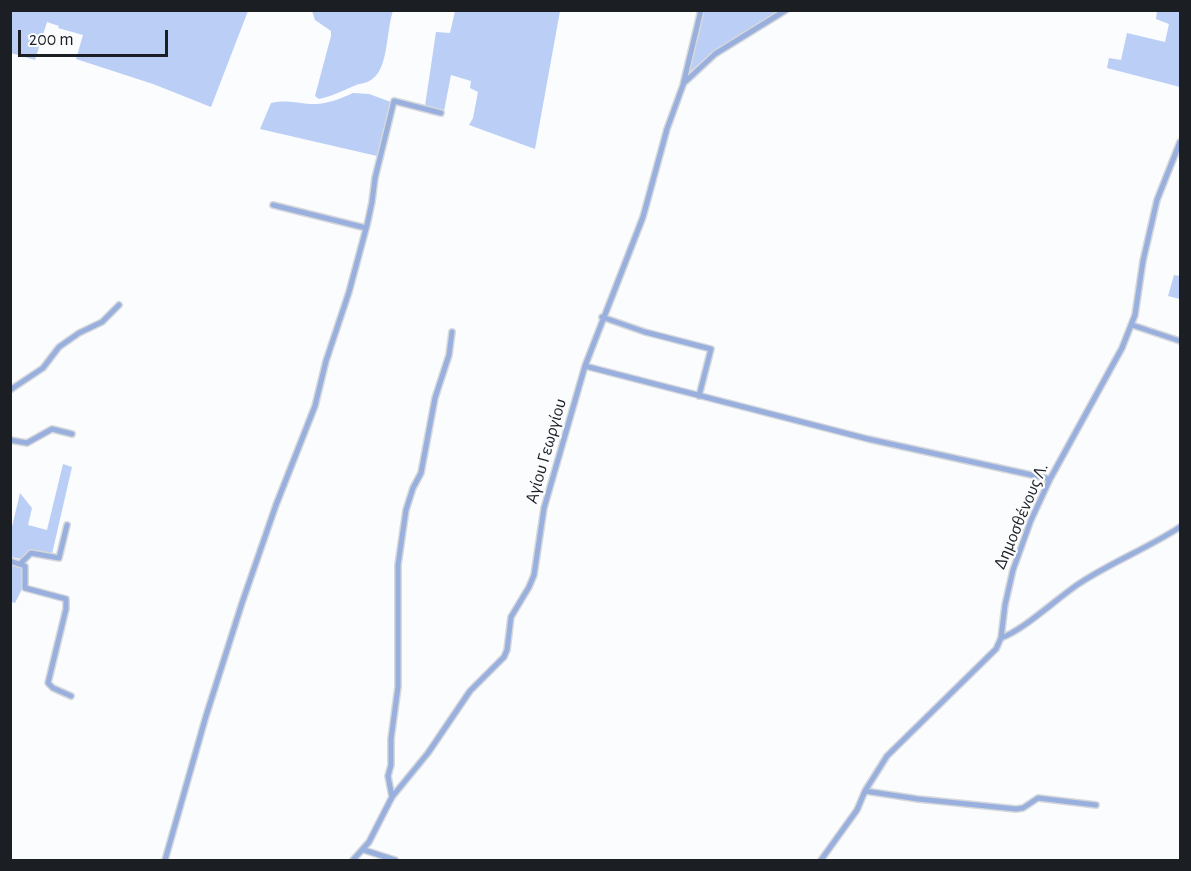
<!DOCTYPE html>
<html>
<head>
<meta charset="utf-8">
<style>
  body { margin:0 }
  #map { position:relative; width:1191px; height:871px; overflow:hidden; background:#fafcfe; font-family:"Alegreya Sans",sans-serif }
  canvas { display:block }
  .frame { position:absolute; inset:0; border:12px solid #1b1e23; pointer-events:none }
  .scale { position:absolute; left:18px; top:30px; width:150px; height:27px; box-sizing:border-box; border:3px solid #1b1e23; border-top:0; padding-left:8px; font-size:18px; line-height:21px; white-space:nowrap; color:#1b1e23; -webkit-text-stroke:4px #fafcfe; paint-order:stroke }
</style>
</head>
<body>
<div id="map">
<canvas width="1191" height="871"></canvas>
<div class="frame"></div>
<div class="scale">200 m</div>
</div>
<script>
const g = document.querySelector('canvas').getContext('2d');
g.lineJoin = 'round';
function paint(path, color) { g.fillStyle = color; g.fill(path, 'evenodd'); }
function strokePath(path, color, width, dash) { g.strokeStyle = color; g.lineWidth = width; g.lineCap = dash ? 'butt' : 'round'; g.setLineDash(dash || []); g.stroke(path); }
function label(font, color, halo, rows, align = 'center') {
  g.font = font + ' "Alegreya Sans",sans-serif'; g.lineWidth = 4.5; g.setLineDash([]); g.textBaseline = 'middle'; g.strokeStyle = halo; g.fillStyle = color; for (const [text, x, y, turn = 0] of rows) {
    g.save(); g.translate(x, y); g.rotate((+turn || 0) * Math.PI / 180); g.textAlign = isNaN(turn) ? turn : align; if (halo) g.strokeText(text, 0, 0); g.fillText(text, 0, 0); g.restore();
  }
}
const green = new Path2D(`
  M10,11L11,10L248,11L211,107L153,84L76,59L83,35L58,28L59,26L47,22L35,60L11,53Z
  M312,11H393C386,30 389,69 371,80C365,84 360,83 354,86C342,91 332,96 319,99L315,96L331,36V31L315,20Z
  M455,11H560L535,149L469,125L473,118L478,92L470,88L471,81L451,75L444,111L425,106L436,32L450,33Z
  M704,11H781L715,51L687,74Z
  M1157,11H1180V87L1107,68L1109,58L1121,60L1127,33L1165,42L1169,24L1156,19Z
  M353,93L369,94L391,102L377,156L260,129L271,103C289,99 298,104 315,104C328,104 342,98 353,93Z
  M1174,275L1180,276V299L1168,296Z
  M63,464L72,467L52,554L33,551L21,559L11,557V531L20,493L32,508L28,525L47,530Z
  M11,563L22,567V589L15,603L11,602Z`);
const minor = new Path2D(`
  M685,82L715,54L786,10
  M273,205L366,228
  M602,317L645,332L711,349L699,396
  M1132,325L1180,341
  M585,366L868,439L1050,479
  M10,390L43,368L59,347L79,333L102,322L119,305
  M10,440L27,443L52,429L72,434
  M10,561L25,566V588L66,599V609L48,683L53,688L71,696
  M20,564L31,553L59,558L67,525
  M1001,638C1024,630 1057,598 1080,583C1112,562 1148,548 1180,527
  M865,791L918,799L1016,809L1023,808L1038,798L1096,805
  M392,797L388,776L391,765V739L398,687V565L406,510L413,488L421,473L435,398L449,355L452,332
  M364,850L395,860
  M165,860L206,716L242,603L276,505L315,406L326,361L349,292L367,225L372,202L375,178L394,101L441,113
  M353,860L369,842L392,797L428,753L470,691L504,657L507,650L511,617L529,587L534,575L544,508L585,366L643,217L667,129L683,85L701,10
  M821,860L857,810L865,791L887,756L996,649L1001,638L1005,605L1013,570L1031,520L1050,479L1122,348L1135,315L1143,261L1157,200L1180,142`);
const streetNames = [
  ["Αγίου Γεωργίου",546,451,-74],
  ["Δημοσθένους Λ.",1021,516,-67]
];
paint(green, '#bbcef6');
strokePath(minor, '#d6d8db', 8);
strokePath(minor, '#99b0df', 5);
label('18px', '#1b1e23', '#fafcfe', streetNames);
</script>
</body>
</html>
